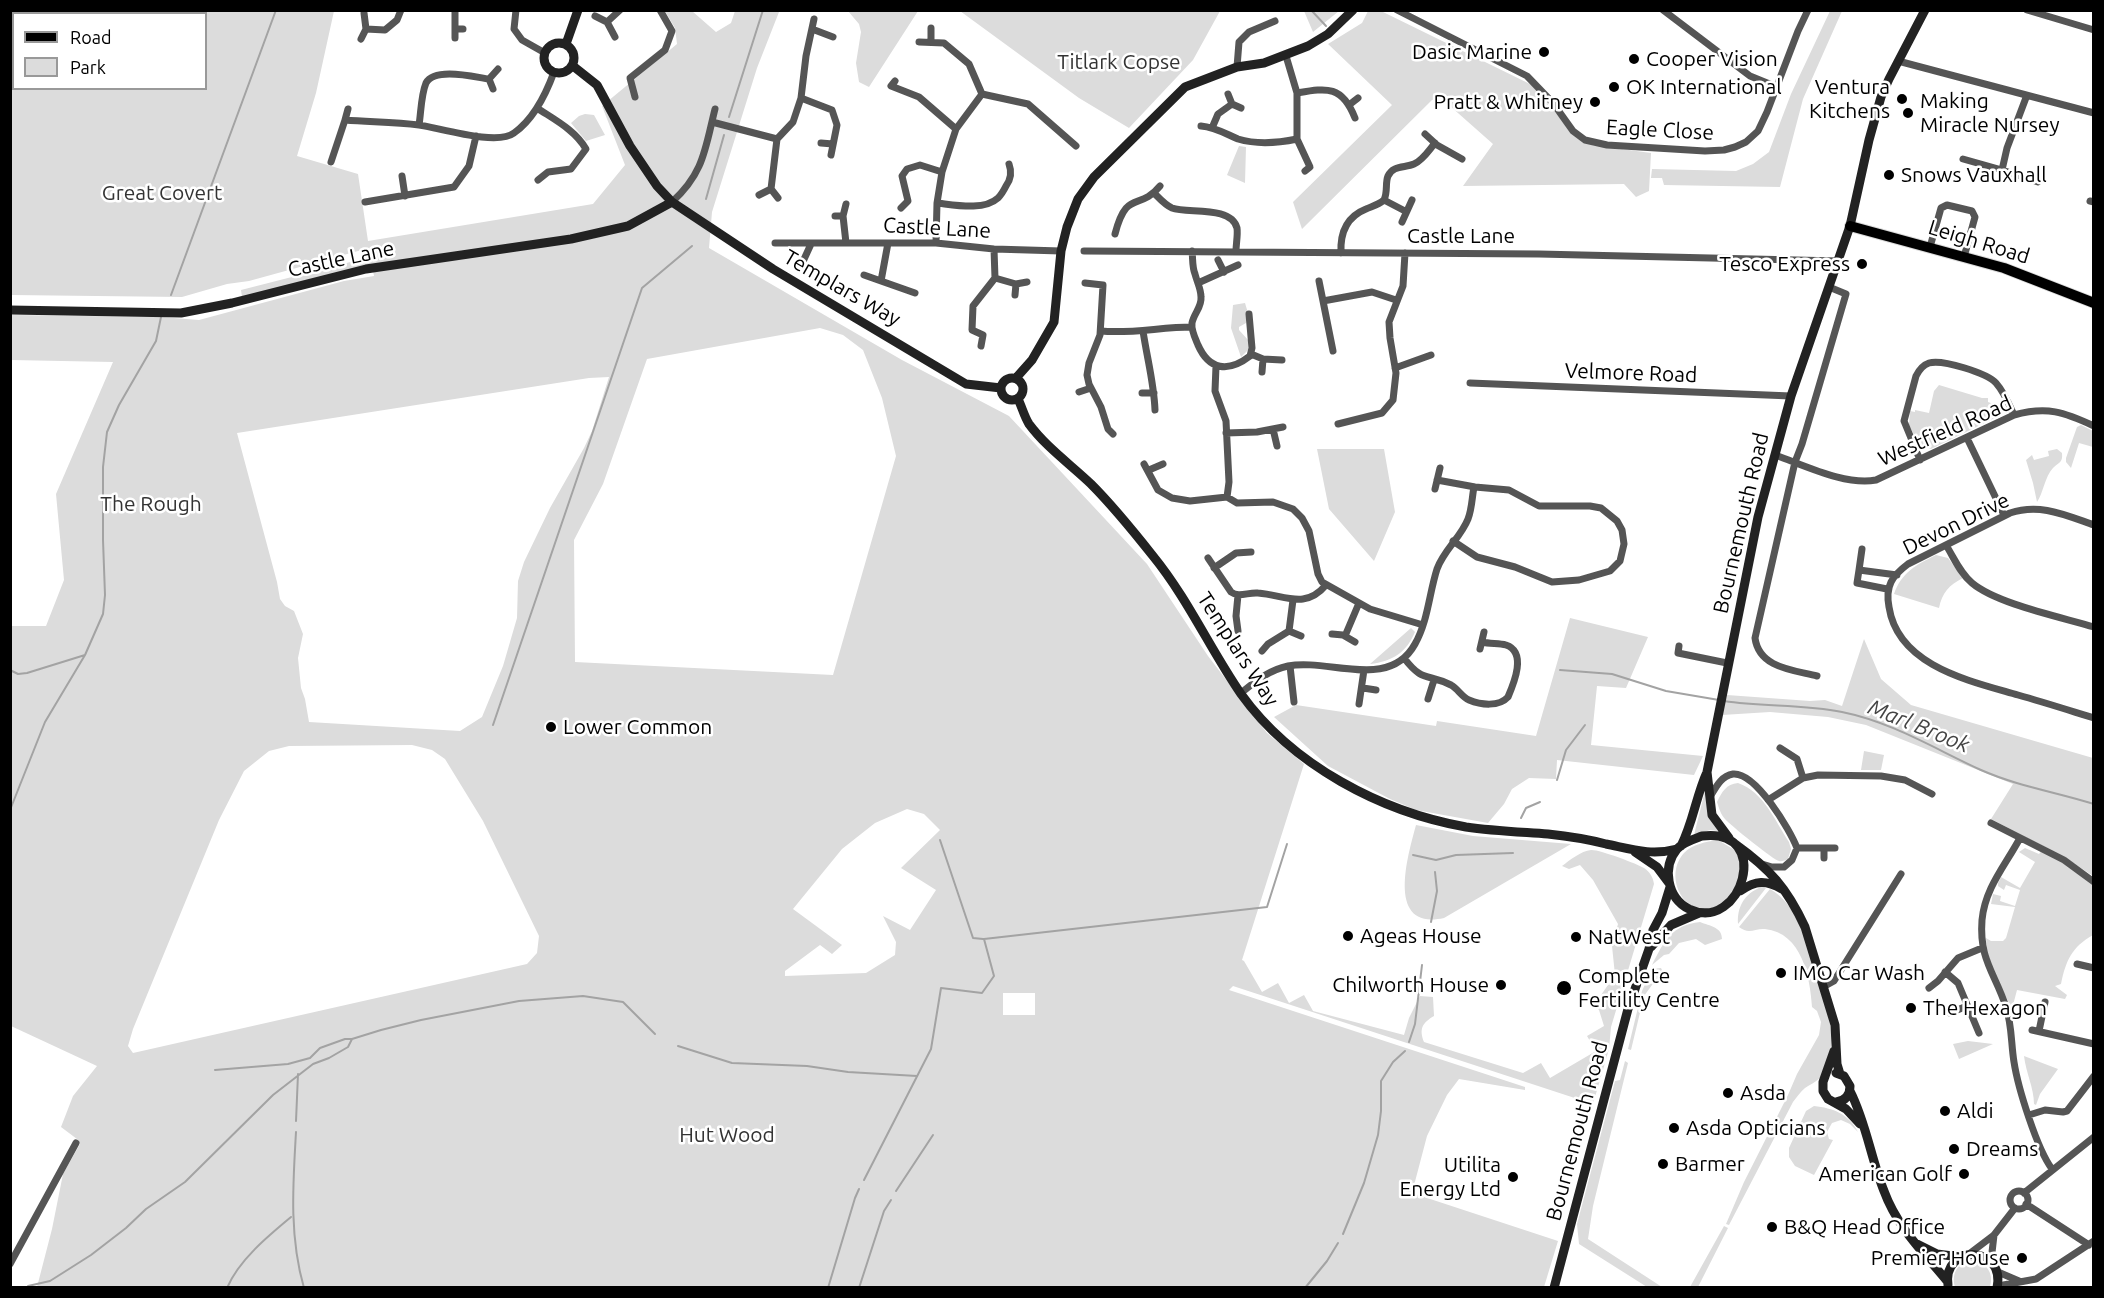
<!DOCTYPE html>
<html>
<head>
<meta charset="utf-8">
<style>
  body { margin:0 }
  #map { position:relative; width:2104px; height:1298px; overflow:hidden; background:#fff; font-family:Ubuntu,sans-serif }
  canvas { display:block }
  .frame { position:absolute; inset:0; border:12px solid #000; pointer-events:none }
  .legend { position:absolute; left:12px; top:12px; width:195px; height:78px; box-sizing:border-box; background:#fff; border:2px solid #999; margin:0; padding:8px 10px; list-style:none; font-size:18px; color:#000 }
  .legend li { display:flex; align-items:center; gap:12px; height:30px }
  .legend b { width:30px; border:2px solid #999 }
</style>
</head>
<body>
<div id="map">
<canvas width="2104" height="1298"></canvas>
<div class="frame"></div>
<ul class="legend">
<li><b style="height:8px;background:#000"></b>Road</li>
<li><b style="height:16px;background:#dcdcdc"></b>Park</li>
</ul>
</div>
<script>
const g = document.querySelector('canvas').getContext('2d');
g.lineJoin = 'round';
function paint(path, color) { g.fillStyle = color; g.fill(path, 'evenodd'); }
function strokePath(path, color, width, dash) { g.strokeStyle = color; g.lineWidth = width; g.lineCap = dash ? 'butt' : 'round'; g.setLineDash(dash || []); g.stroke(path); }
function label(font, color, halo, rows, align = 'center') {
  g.font = font + ' Ubuntu,sans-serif'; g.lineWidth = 5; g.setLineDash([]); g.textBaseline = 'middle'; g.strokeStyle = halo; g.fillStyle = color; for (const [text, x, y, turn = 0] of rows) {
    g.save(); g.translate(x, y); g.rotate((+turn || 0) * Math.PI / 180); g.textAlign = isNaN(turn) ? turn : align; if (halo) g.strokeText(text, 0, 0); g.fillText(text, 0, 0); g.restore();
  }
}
const green = new Path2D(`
  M11,11H334L316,93L297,156L358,174L368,241L593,204L625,165L602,106L677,44L675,28L665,11H692L716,32L731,23L735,11L779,12L757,68L712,212L709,248L902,360L1009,416L1147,564L1208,656L1267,733L1304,764L1242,960L1244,961L1262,992L1278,983L1289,1003L1304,995L1313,1011L1404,1035L1409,1018L1420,996L1433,997L1434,1016C1422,1023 1419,1029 1424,1042L1523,1073L1541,1063L1550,1078L1596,1051L1587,1036L1604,1026L1599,1010L1594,1005L1615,975L1612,946L1618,924L1593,880L1580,865L1569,869L1562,866C1570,860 1581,851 1591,850C1598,849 1638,864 1644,868C1650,872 1653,877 1654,884L1611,1027L1609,1049L1593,1104L1233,986L1229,990L1525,1087V1090L1459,1079L1447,1095L1427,1136L1412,1193L1558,1241L1544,1287H37L52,1229L63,1174L80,1144L77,1139L61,1127L73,1096L97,1066L11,1026V626H46L64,580L56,494L113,362L11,360V315L161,317L199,320L344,281L374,276L372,266L242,297L241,290L370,257L369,248L249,281L227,284L182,297L11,295ZM14,14H206V88H14ZM820,328L843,335L863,350L882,398L896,456L833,675L575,662L574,540L603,484L647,359ZM609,377L592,431L584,448L550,508L524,562L518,581L517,618L503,666L482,717L460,731L309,722L305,699L301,688L298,658L303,634L294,611L285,606L280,599L277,582L237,433L589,378ZM412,745L432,750L445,759L483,821L539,936L537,953L527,964L133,1053L128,1046L133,1029L219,820L244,771L269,751L289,746ZM907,809L924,814L940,830L901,868L936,890L910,930L883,916L896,942L895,955L866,973L785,976V971L820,945L832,954L842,945L793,909L842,849L875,823ZM1003,993H1035V1015H1003Z
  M848,11H918L869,87L859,82L856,63L861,32L859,24Z
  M960,11H1220L1193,60L1129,128L1079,98Z
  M1304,11H1339L1313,32Z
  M1368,11H1381L1532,85L1576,137L1592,145L1651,153L1649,191L1636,197L1624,184L1463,186L1493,144L1441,98L1432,100L1302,229L1293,202L1392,105L1328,44L1362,23Z
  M1830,11H1842L1803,99L1780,187L1664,185L1662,178H1651L1652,169L1736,171L1753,164L1769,152L1791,94Z
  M585,114L594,115L605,135L586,141L571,123L579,116Z
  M1239,146L1246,147L1245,183L1227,175Z
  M1245,303L1248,313L1246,323L1239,327V330L1249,341L1248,350L1241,357L1231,328L1233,305Z
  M1939,385L1982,398H1988V402L2002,407L1999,416L1931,449L1919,445L1909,425L1910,411L1915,412V410L1929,413L1934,391Z
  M2081,425L2093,431V447L2079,443L2071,468L2066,462V458L2077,427Z
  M1317,449H1384L1395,512L1374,561L1329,509Z
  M2057,449L2062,453C2063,463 2059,462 2053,468C2045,476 2043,494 2037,502L2033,483L2026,460L2032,455L2034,460L2049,456L2048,451Z
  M1936,555L1948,558L1963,578C1949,585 1942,593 1939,608L1894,594C1901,573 1917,564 1936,555Z
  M1570,618L1648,637L1626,688L1597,686L1591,745L1703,756L1694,775L1557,760L1556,779L1529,778L1512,789L1504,804L1488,823L1416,810L1390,799L1328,766L1274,717L1296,705L1436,726L1437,721L1536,736Z
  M1411,628L1415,632C1406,653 1393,661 1370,664Z
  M1864,639L1881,679L1911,705L2093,758V876L2066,858L1991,819L2013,784L1866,725L1828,717L1770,712L1722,715L1727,695L1810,701L1825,700L1842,706Z
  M1864,751L1884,755L1881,770H1861Z
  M1738,783C1764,792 1775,821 1789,842L1791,849L1788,859C1786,860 1781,862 1779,861C1775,861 1730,825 1725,819C1721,815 1719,808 1717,802C1722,792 1726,784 1738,783Z
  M1706,787L1718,831L1710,830L1694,835Z
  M1416,825L1473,836L1571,844L1444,918C1385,931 1408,855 1416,825Z
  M1718,840L1738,852C1744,872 1741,873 1734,891C1731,898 1727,900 1721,904C1691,926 1660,880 1684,853C1692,844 1706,842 1718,840Z
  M2025,848L2039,854L2043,849L2093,882V935C2072,947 2066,960 2061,984L2055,986L2067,995L2065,999L2017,990L2012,1009C2001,986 1987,963 1986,938L1991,941H2003L2006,938L2015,907L1991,904L1993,894L2001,896L2000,901L2015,906L2020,890L2006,885L2004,890L1998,886V883L2001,877L2020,888L2035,862L2019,852Z
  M1761,887L1766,888L1738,924C1737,907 1744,894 1761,887Z
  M1770,889C1783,896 1793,910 1799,923C1811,949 1838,1026 1830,1052C1828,1059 1825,1072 1820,1078C1816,1082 1809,1085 1805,1088C1800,1092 1797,1097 1793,1102L1729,1225L1726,1224L1744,1182L1788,1095L1797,1074L1819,1035L1821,1022L1817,1011L1812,1007C1810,977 1802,933 1765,929C1755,928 1749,935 1739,927Z
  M1700,922C1710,926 1722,927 1722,939L1705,945L1696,939L1679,943L1669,954L1664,955L1652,965C1664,941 1672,925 1700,922Z
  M1661,968L1664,974L1662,982L1652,985L1644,996L1631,1050L1628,1049L1642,991L1652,969Z
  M1968,1041L1993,1044L1959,1059L1953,1044Z
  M2024,1056L2058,1069L2040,1094L2036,1105L2034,1104C2034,1088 2026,1073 2024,1056Z
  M1625,1061L1628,1063L1593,1206L1588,1239L1662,1287H1647L1579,1244L1577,1224L1615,1081L1620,1080Z
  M1814,1106C1833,1108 1849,1114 1858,1132L1850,1124L1841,1120L1832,1123L1827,1132L1829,1139L1833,1140L1814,1175L1795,1166L1789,1157V1148L1806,1111Z
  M1724,1226L1728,1228L1698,1287H1690Z
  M1973,1260C1987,1263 1994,1273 1990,1287H1955C1951,1273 1958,1262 1973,1260Z`);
const stream = new Path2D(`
  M1311,10L1326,26
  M729,117L763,10
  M706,199L724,135
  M171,295L276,10
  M10,670L18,674L27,673L85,655
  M1560,670L1612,674L1666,691L1719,700
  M1724,701C1763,707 1804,704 1842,712C1892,722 1935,749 1981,770C2017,786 2056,792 2094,804
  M493,725L642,288L692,246
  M1557,780L1566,750L1585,725
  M10,810L45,722L85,655L103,614L105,595L103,540V467L107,432L119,405L156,341L161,317
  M1521,818L1526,808L1540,802
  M940,840L973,938L983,939
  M1413,855L1436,860L1456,855L1513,853
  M1431,922L1437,891L1435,872
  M1409,1042L1415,1024L1422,965
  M678,1046L732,1063L807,1066L848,1072L917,1076
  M215,1070L288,1064L310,1058L320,1048L345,1039H352
  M296,1121L298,1074
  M296,1132C293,1184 289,1236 304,1288
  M864,1180L931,1049L941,988L982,993L994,976L984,939L1267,907L1287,844
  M896,1191L933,1135
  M1343,1234L1364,1183L1378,1135L1381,1111V1081L1393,1062L1405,1051
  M28,1286L50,1281L91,1255L126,1228L146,1209L185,1182L273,1095L313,1064L329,1058L348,1047L352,1039L381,1030L421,1020L519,1001L583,996L623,1002L655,1034
  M227,1288C239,1260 268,1236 291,1217
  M828,1288L855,1198L859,1189
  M859,1288L884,1211L891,1200
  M1305,1288L1327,1261L1338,1243`);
const street = new Path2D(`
  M455,10V29H463
  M516,10L514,29L522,40L545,53
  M1397,10L1527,76L1553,103L1573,131L1585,140L1607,145L1705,151L1724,150L1735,147L1746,142L1758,131L1767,112L1798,31L1808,10
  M1663,10L1750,76L1777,87
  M2027,10L2094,30
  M364,13L366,29L385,30L397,20L401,10
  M595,16L607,22
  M931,28V42
  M455,29V38
  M812,29L833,37
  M615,37L607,22L620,10
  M361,39L366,29
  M919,42L944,43L969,64L982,94
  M1286,56L1297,93V139L1310,167L1305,171
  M1898,61L2094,113
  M1237,67L1239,42L1249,32L1275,21
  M489,79L493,89
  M895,81L891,86L919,97L956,129
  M1297,93C1327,88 1342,85 1355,118
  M982,94L1028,104L1076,146
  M1228,94L1232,104L1241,108
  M635,97L630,78L665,50L672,31L660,10
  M801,98L832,110L837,125L831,155
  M1349,105L1358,98
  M537,108C555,120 575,130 586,149L571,169L548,172L538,180
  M348,109L345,120C370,122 395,122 419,125C440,128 497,146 514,133C534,119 546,94 554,72
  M712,122L777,139
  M419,125C421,113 421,95 426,83C435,67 474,77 489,79L498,69
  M1201,126C1215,127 1226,134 1238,139C1258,145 1278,143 1297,139
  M1212,128L1218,114L1232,104
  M1425,134L1437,145L1462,159
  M821,143L833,144
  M1963,159L2002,170L2007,148L2027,95
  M331,162L345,120
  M2002,170L2038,182
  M402,176L405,196
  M771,189L778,198
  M1154,193C1159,198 1165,205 1172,208C1187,214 1231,205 1237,228C1238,235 1236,244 1236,251
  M759,195L771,189L777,139L793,122L801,98L806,56L814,19
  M1384,200L1405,211
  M2090,201L2094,202
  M365,202L454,187L469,166L476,136
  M672,202C704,173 705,149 715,109
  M937,203C955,205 984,211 998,198C1001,195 1004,190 1006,186C1011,179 1012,172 1009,164
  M901,208L908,201L902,176L907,169L920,165L942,172
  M835,216H843L846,243
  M843,216L846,204
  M1402,222L1412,200
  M1115,234C1127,188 1139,212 1160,186
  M775,243H936L994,249L1061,251
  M936,243L937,203L942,172L956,129L982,94
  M1930,247L1941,208L1947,205L1972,211L1975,217L1964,257
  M1084,251L1539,254L1839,261
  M1192,251C1193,259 1192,267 1195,274C1197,282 1201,289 1201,297C1202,307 1194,313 1192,323C1191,330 1195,338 1198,345C1209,370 1228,373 1250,356L1252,348L1249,314
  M1341,253C1340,233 1346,217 1366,209C1373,206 1378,205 1384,200C1388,192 1385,183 1388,176C1393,165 1405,168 1414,164C1423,160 1429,150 1435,143
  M1218,260L1224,272
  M800,268L811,244
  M864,275L915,293
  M995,278L1016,284L1027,282
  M881,281L888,243
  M1319,281L1333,351
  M1085,283L1103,285L1100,335L1089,363L1087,375L1089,384L1101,407L1108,429L1113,434
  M1198,283L1238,265
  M1015,295L1016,284
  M1323,301L1372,292L1396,300
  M1101,331C1131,334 1161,327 1192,327
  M1143,331C1147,358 1154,383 1155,410
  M981,346L983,335L972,330L973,306L995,278L994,249
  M1251,354L1263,359L1282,360
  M1216,366L1215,391L1226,421L1229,482L1227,497
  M1395,368L1431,355
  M1262,372L1263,359
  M1470,383L1791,396
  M1079,392L1091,388
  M1142,393H1154
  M1338,424L1382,413L1393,400L1396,373L1390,338L1389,322L1403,286L1405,253
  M1273,429L1277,446
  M1226,433L1257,432L1283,427
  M1967,438L2004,515
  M1775,455C1804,465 1846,486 1876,480L2014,415C2047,406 2064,412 2094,426
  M1920,460L1904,421L1916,376C1919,370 1923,365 1929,363C1942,359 1987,373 1996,383C2004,392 2009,404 2014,415
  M1144,464L1158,490L1172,498L1190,501L1227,497L1237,503L1273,502L1293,509L1302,518L1309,531L1318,574L1322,582L1370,609L1423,625
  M1149,470L1163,464
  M1437,480L1475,487L1509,490L1539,506H1590L1601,508L1617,521L1622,530L1624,544L1620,561L1610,571L1579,580L1552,582L1515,567L1477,557L1453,541
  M1435,489L1440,468
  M2094,525C2065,515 2040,503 2010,513L1908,564C1892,576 1885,586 1889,607C1898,666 1970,681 2018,695C2043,702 2068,710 2094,718
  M1946,545C1954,558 1960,573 1972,583C1997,604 2061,617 2094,627
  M1208,558L1231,592C1239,598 1248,592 1258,593C1285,595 1305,610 1326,585
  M1214,568L1236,553L1251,552
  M1859,570L1862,549
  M1887,589L1857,583L1859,570L1897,575
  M1238,595L1236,616L1238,631
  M1289,631L1301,636
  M1332,634L1343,635L1355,642
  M1345,636L1359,603
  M1679,646L1678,653L1727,663
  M1480,649L1484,632
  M1262,651L1268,644L1289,631L1293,600
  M1404,658C1423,683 1427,673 1451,685C1458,689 1462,697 1469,700C1481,705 1499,707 1508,697C1514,683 1527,652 1506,645C1499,643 1490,644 1482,642
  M1290,666L1294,702
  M1817,676C1793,670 1759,668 1755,638L1795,462L1802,444L1846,294L1829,287
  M1363,688L1376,690
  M1241,693C1256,681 1269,670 1288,666C1329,658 1389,691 1415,644C1428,621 1429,594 1437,569C1444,550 1461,537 1468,519C1472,509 1472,497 1474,487
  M1428,699L1434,680
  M1359,704L1364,670
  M1780,748L1797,759L1803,778
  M1710,797C1716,787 1721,776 1733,774C1756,772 1790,830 1797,848L1792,860L1784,867H1772L1762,864
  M1768,800L1803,778L1818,775L1881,776L1905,780L1932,794
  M1991,823L2064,860L2094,882
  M2020,838C2005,866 1985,888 1982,920C1979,960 1995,973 2006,1007C2012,1025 2011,1044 2014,1062C2018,1088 2037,1149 2052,1169
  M1797,848H1835
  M1824,848V858
  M2077,964L2094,968
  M1945,972L1958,983L1979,1033
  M1823,987L1834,981L1901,874
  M1929,988L1938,981L1958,958L1982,948
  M1950,1013L1967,1006
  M2032,1030L2094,1044
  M2039,1031L2045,1002
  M2029,1115L2045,1110L2063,1112L2067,1111L2094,1076
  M2010 1200a9 9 0 1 1 18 0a9 9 0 1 1-18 0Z
  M2024,1193L2094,1137
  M2026,1204L2089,1245
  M1969,1254L1994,1235L2015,1208
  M1991,1261L1994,1235
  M10,1264L76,1143
  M1998,1272L2019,1281
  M1998,1286L2036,1279L2094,1241`);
const secondary = new Path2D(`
  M544 58a15 15 0 1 1 30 0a15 15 0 1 1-30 0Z
  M566,44L578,10
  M573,66L597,85L630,146L657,186L672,202L773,269L966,384L1001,388
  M10,310L181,313L232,303L366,269L571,239L628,226L672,202
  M1001 389a11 11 0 1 1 22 0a11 11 0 1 1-22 0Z
  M1016,378L1032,360L1054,322L1061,251L1067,227L1078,199L1094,177L1185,87L1237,67L1264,63L1308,46L1328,34L1353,10
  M1018,399C1022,407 1024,416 1029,424C1046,447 1070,464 1091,484C1113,506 1134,532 1153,556C1188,599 1210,649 1241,694C1292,765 1381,812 1466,827C1493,831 1521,832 1548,834C1567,836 1587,839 1606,844C1631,849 1651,856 1677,849
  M1707,772L1712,815L1729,838
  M1702,836C1774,827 1742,934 1689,909C1667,898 1662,867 1677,849C1683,842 1694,839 1702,836Z
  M1735,844C1770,869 1787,888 1805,927L1835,1025L1837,1064L1840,1074
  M1681,846C1693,823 1696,796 1707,772L1758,517L1791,396L1850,226L1869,140L1881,97L1889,79L1925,10
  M1635,852L1657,867L1669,883
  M1740,891C1756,880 1766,880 1782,889
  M1651,947L1671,925L1699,913
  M1834,1051L1823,1082V1091L1828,1099L1846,1109L1860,1124
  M1850,1091C1866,1122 1871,1159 1884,1191C1897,1227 1924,1253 1947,1281
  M1836,1102C1845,1101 1850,1096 1850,1086L1844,1076L1836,1073
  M1917,1244L1937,1254L1960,1257
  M1948,1285C1942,1244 2006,1244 1997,1288
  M1554,1288L1628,1009L1649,949L1653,930L1662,913L1670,887`);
const primary = new Path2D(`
  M1850,226L2004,268L2094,303`);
const markers = [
  [1544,52,6,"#000"],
  [1634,59,6,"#000"],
  [1614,87,6,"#000"],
  [1902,99,6,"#000"],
  [1595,102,6,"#000"],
  [1908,113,6,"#000"],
  [1889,175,6,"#000"],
  [1862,264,6,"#000"],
  [551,727,6,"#000"],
  [1348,936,6,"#000"],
  [1576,937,6,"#000"],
  [1781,973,6,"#000"],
  [1501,985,6,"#000"],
  [1564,988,8,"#000"],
  [1911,1008,6,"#000"],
  [1728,1093,6,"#000"],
  [1945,1111,6,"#000"],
  [1674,1128,6,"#000"],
  [1954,1149,6,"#000"],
  [1663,1164,6,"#000"],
  [1964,1174,6,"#000"],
  [1513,1177,6,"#000"],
  [1772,1227,6,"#000"],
  [2022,1258,6,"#000"]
];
const poiNames = [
  ["Dasic Marine",1532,52,"right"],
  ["Cooper Vision",1646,59],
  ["OK International",1626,87],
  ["Ventura",1890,87,"right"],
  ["Kitchens",1890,111,"right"],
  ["Making",1920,101],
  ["Miracle Nursey",1920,125],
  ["Pratt & Whitney",1583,102,"right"],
  ["Snows Vauxhall",1901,175],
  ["Tesco Express",1850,264,"right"],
  ["Lower Common",563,727],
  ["Ageas House",1360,936],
  ["NatWest",1588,937],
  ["IMO Car Wash",1793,973],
  ["Complete",1578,976],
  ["Fertility Centre",1578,1000],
  ["Chilworth House",1489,985,"right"],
  ["The Hexagon",1923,1008],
  ["Asda",1740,1093],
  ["Aldi",1957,1111],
  ["Asda Opticians",1686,1128],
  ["Dreams",1966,1149],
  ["Barmer",1675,1164],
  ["Utilita",1501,1165,"right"],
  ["Energy Ltd",1501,1189,"right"],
  ["American Golf",1952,1174,"right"],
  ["B&Q Head Office",1784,1227],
  ["Premier House",2010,1258,"right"]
];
const parkNames = [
  ["Titlark Copse",1119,62],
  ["Great Covert",162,193],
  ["The Rough",151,504],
  ["Hut Wood",727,1135]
];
const streetNames = [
  ["Eagle Close",1660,130,3],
  ["Castle Lane",937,228,3],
  ["Castle Lane",1461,236],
  ["Leigh Road",1979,242,17],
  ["Castle Lane",341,259,-12],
  ["Templars Way",842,288,30],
  ["Velmore Road",1631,373,2],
  ["Westfield Road",1945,431,-24],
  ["Bournemouth Road",1741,523,-77],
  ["Devon Drive",1956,524,-26],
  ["Templars Way",1238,649,57],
  ["Bournemouth Road",1577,1131,-75]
];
const waterNames = [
  ["Marl Brook",1919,726,22]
];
paint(green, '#dcdcdc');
strokePath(stream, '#a3a3a3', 2);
strokePath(primary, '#dbdbdb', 12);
strokePath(street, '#555', 7);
strokePath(secondary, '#222', 9);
strokePath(primary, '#000', 10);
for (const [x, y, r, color] of markers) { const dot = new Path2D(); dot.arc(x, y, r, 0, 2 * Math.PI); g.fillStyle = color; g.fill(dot); strokePath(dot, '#fff', 2); }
label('21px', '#000', '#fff', poiNames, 'left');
label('21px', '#333', '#fff', parkNames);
label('21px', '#000', '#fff', streetNames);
label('italic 22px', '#444', '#fff', waterNames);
</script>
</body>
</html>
